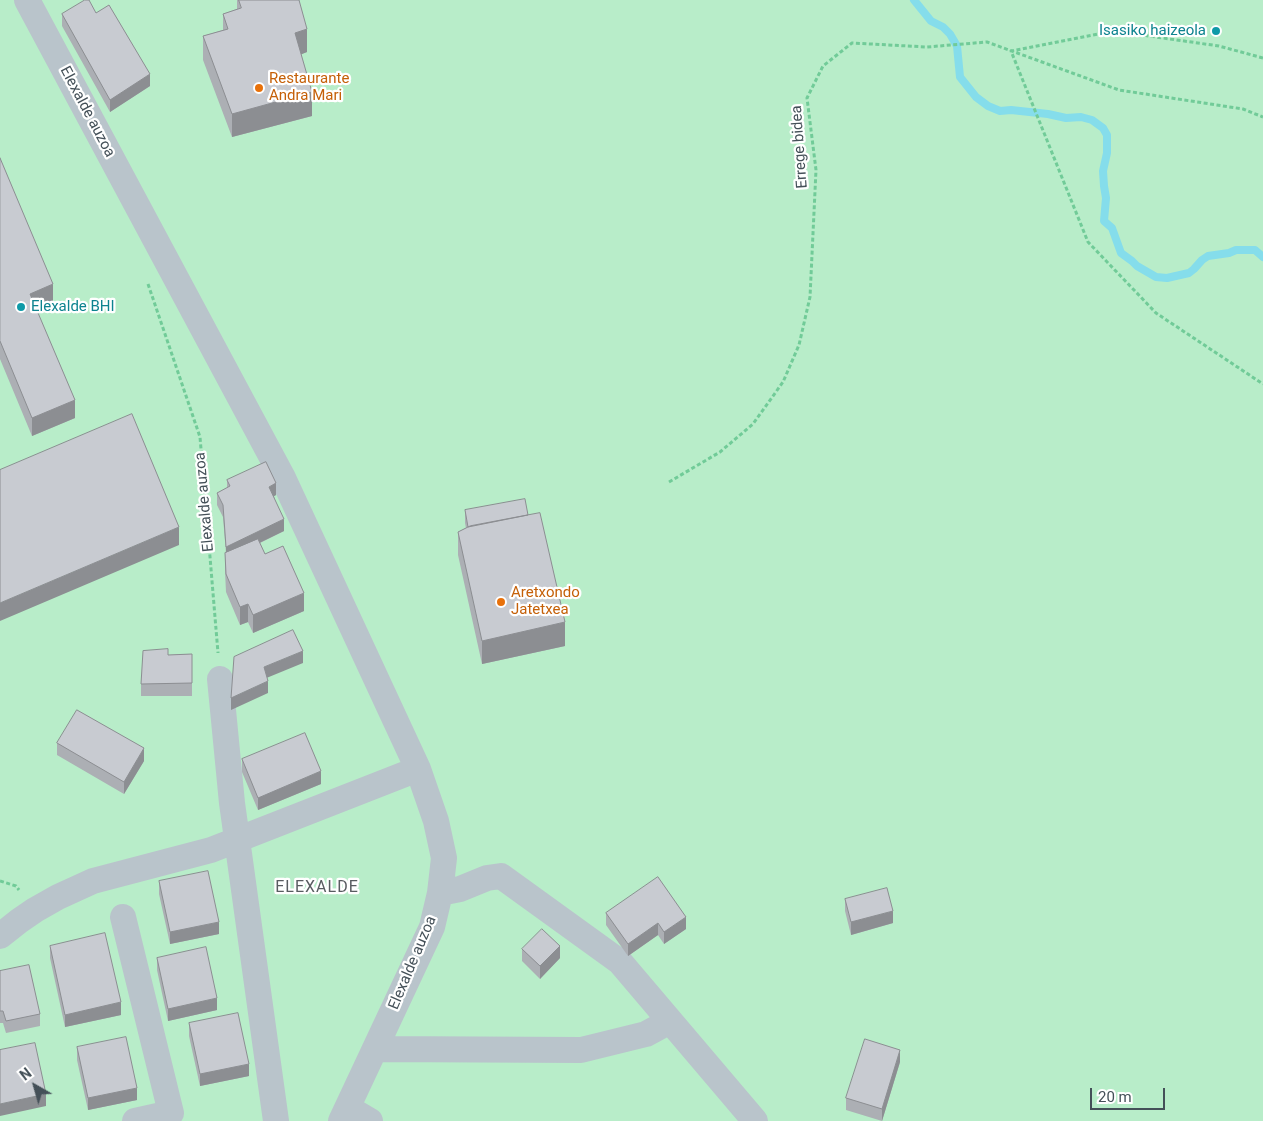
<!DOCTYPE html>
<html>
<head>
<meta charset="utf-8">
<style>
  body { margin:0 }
  #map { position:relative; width:1263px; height:1121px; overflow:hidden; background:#eeebeb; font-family:Roboto,sans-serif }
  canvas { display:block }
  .north { position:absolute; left:10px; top:1061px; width:50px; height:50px; -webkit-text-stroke:4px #fff; paint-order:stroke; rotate:322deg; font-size:14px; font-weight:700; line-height:20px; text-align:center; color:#445058 }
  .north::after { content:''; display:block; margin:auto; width:18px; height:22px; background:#445058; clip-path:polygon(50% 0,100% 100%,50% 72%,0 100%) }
  .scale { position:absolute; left:1090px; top:1088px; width:75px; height:22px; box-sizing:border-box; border:2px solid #445058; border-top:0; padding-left:6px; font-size:15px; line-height:18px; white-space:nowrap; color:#445058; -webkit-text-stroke:4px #fff; paint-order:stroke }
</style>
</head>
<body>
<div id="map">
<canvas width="1263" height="1121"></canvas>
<div class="north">N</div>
<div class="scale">20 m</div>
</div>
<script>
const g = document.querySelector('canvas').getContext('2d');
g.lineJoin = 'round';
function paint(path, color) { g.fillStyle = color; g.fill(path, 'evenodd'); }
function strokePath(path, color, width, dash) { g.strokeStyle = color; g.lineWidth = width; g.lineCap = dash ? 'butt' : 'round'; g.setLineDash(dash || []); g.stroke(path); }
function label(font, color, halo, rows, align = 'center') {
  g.font = font + ' Roboto,sans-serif'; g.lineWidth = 4.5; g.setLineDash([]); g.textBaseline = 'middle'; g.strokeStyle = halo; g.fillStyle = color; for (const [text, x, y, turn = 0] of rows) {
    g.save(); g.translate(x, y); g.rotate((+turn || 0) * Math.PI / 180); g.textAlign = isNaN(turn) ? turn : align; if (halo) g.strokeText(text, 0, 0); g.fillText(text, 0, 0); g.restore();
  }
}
const green = new Path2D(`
  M0,0H1263V1121H0Z`);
const stream = new Path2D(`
  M914,0L931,21L943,27L950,34L957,46L960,77L976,97L988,106L1000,111L1011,110L1048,114L1066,118L1081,117L1092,120L1103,128L1107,135V153L1103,171L1104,186L1106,198L1104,221L1112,228L1121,253L1132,261L1137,266L1156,277L1167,278L1189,273L1194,269L1202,260L1208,256L1229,253L1236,250H1255L1263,257`);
const path = new Path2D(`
  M1263,58L1219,46L1114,31L1011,51L1088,242L1156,313L1263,384
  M148,284L200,437L218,653
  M669,482L720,452L753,424L783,382L799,345L810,297L816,170L807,98L823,66L852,43L927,47L987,42L1119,90L1243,109L1263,117
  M0,881L16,886L19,890`);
const minor = new Path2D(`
  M27,0L283,478L418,769L436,821L444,858L440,893L432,927L341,1121
  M220,679L232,803L276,1121
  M440,893L460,889L487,878L501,876L620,962L755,1121
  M123,917L171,1113L135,1121
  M0,936L19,921L35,910L58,897L93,881L211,850L418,769
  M375,1049L581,1050L646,1034L670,1021
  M348,1108L370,1121`);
const wall = new Path2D(`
  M237,0H299L307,52L301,54L312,116L232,137L203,60V36L223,30V14L237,9Z
  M96,13L150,86L110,112L62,26V14Z
  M0,158L53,302L36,309L75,418L32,436L0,359Z
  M227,480L276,495L274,496L284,531L260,543L265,554L304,611L253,633L248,622L240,625L226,592L225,571V553H226L223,517L217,505V493L227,488Z
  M465,510L528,515L565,646L482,664L458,555V532L466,528L465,523Z
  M192,654V696H141V684L168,655Z
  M57,743L144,761L124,794L57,755Z
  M242,759L321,784L258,810L242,772Z
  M159,881L219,934L170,944L159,894Z
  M845,899L893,923L851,935L845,911Z
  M606,913L686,929L664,944L658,935L628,956L606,925Z
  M50,946L121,1015L65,1027L50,958Z
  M522,949L560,958L540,979L522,961Z
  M157,958L217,1010L168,1021L157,970Z
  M0,971L40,1014V1026L6,1033L3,1023H0Z
  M189,1023L249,1076L200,1086L189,1036Z
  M77,1047L137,1100L88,1110L77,1060Z
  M900,1062L882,1121L846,1110V1098Z`);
const shadedWall = new Path2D(`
  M307,29V52L295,57V33Z
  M150,74V86L110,112V100Z
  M312,92V116L232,137V114Z
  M53,284V302L30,312V294Z
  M75,400V418L32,436V418Z
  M276,483V495L269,499V487Z
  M284,519V531L226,559V547Z
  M179,527V545L0,621V603Z
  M304,593V611L253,633V615Z
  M248,604V622L240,625V607Z
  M565,622V646L482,664V641Z
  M303,651V663L264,679V667Z
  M268,681V693L231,710V698Z
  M144,748V761L124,794V782Z
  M321,771V784L258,810V798Z
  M893,911V923L851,935V922Z
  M686,917V929L664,944V932Z
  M219,922V934L170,944V932Z
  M658,923V935L628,956V944Z
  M560,946V958L540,979V966Z
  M217,998V1010L168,1021V1009Z
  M121,1002V1015L65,1027V1015Z
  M900,1050V1062L882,1121V1109Z
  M249,1064V1076L200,1086V1074Z
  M137,1088V1100L88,1110V1098Z
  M46,1094V1106L0,1116V1104Z`);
const building = new Path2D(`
  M85,0H89L96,13L109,5L150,74L110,100L62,14Z
  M239,0H299L307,29L295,33L312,92L232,114L203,36L228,29L223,14L241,8Z
  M0,158L53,284L30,294L75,400L32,418L0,341Z
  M132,414L179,527L0,603V470Z
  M266,462L276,483L269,487L284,519L226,547L223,505L217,493L230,486L227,480Z
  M525,499L528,515L468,527L465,510Z
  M540,513L565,622L482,641L458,532L470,526Z
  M258,539L265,554L283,546L304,593L253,615L248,604L240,607L226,574L225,553Z
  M293,630L303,651L264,667L268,681L231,698L234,657Z
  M168,649V655L192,654V683L141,684L143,651Z
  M77,710L144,748L124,782L57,743Z
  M305,733L321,771L258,798L242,759Z
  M208,871L219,922L170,932L159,881Z
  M658,877L686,917L664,932L658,923L628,944L606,913Z
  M887,888L893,911L851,922L845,899Z
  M542,929L560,946L540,966L522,949Z
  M105,933L121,1002L65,1015L50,946Z
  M206,947L217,998L168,1009L157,958Z
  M29,965L40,1014L6,1021L3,1011H0V971Z
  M238,1013L249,1064L200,1074L189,1023Z
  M126,1037L137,1088L88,1098L77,1047Z
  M865,1039L900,1050L882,1109L846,1098Z
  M35,1043L46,1094L0,1104V1050Z`);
const markers = [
  [1216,31,5,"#0f9aa8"],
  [259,88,5,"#e8710a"],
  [21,307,5,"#0f9aa8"],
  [501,602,5,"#e8710a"]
];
const cultureNames = [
  ["Isasiko haizeola",1206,31],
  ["Elexalde BHI",31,307,"left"]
];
const foodNames = [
  ["Restaurante",269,79],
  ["Andra Mari",269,96],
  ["Aretxondo",511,593],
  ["Jatetxea",511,610]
];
const streetNames = [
  ["Elexalde auzoa",87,112,62],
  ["Errege bidea",800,147,-94],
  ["Elexalde auzoa",205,502,-95],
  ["Elexalde auzoa",413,963,-67]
];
const neighbourhoodNames = [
  ["ELEXALDE",317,888]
];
paint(green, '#b8edc9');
strokePath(stream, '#85ddeb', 8);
strokePath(path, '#71cb98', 3, [4, 2.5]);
strokePath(minor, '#b9c4cb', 26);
paint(wall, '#acafb4');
paint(shadedWall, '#8c8e92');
paint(building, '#c8cbd1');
strokePath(building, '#8c8e92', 1);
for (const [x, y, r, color] of markers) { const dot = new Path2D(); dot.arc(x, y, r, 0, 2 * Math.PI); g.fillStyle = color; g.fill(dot); strokePath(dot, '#fff', 2); }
label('15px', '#0d838f', '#fff', cultureNames, 'right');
label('15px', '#c56008', '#fff', foodNames, 'left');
label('15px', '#445058', '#fff', streetNames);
g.letterSpacing = '1px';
label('16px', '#585c60', '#fff', neighbourhoodNames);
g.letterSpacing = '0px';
</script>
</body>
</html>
